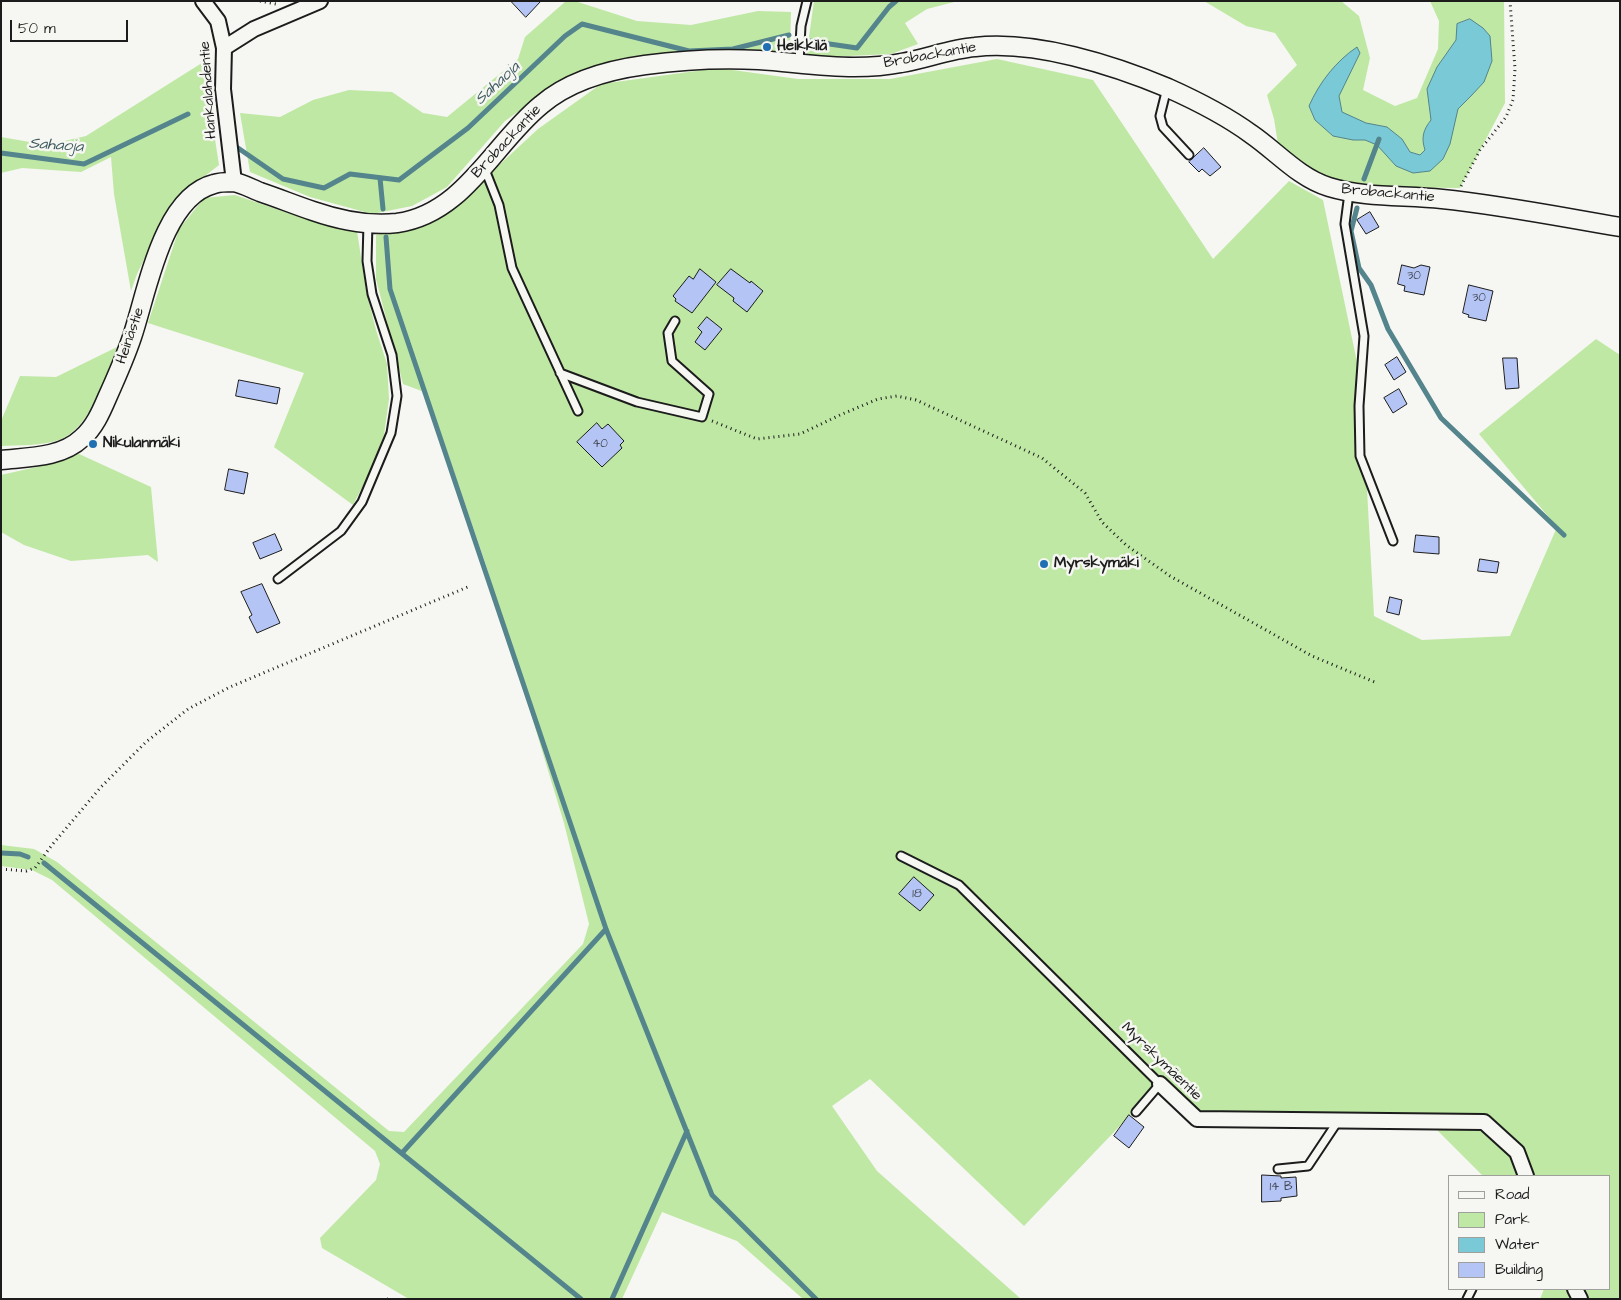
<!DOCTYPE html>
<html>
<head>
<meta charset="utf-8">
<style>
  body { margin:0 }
  #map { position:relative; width:1621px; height:1300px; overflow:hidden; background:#f6f6f2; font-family:"Architects Daughter",sans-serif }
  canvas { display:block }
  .frame { position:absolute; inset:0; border:2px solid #1c1c1c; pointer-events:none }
  .legend { position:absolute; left:1448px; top:1175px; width:162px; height:115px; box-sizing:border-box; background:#f6f6f2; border:1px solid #9f9f9c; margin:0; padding:6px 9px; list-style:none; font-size:15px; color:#1c1c1c }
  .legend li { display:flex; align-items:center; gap:10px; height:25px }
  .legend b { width:25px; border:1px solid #9f9f9c }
  .scale { position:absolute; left:10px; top:20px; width:118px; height:22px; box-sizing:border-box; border:2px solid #1c1c1c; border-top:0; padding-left:6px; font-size:15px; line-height:18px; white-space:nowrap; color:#1c1c1c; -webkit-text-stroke:4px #f6f6f2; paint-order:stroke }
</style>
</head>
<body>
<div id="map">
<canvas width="1621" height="1300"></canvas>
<div class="frame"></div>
<ul class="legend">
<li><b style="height:6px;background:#f6f6f2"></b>Road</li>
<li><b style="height:14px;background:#bfe8a4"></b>Park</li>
<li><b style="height:14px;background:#7ac9d7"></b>Water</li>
<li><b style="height:14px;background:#b4c5f5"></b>Building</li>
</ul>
<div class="scale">50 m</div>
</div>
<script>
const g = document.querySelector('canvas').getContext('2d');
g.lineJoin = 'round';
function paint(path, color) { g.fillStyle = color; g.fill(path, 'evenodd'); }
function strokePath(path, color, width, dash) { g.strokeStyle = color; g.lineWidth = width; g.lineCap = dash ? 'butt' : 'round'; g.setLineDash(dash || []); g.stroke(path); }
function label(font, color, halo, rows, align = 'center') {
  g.font = font + ' "Architects Daughter",sans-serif'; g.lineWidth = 5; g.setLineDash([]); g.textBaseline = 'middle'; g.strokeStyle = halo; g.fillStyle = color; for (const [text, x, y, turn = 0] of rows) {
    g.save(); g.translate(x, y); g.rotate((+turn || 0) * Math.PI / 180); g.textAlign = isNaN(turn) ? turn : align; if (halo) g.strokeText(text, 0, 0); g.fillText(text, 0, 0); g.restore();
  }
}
const green = new Path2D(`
  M566,1L578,2L637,21L691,25L758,11L791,12L790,52L672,53L628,57L565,78L505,121L447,187L412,206L372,214L310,197L250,172L240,113L280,117L313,100L349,90L392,92L423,113L447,117L518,59L525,37Z
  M814,1H958L927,9L905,23L918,44L891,54L806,58Z
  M1204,1H1341L1359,16L1370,58L1363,90L1395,106L1417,98L1438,49L1439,21L1430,1H1504L1505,103L1460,188L1382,187L1334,179L1309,167L1278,144L1274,119L1267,95L1297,65L1275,33L1246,26Z
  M997,59L1093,80L1213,259L1289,181L1323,200L1361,381L1374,616L1422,640L1510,636L1557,527L1479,434L1596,339L1620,355V1299H1540L1544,1289H1610V1176H1483L1428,1121L1197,1119L1160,1084L1024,1226L870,1079L832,1106L877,1171L1021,1299H803L737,1241L662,1212L622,1299H409L322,1248L320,1238L376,1180L380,1164L375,1151L52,880L32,870L1,866V845L34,849L57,862L389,1131L404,1132L583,944L589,924L564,823L485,562L427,393L403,384L376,279V235L443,217L538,129L601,84L718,68L798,79H890Z
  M205,61L210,107L219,165L172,202L137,274L131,291L114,194L111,157L81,172L22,168L1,173V137L47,145L86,136Z
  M235,195L318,223L357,231L366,290L376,330L387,364L389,399L384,435L368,476L353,505L274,447L304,373L148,323L179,229L204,198Z
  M117,347C106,376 90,429 59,440C41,446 20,445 1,446V421L20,376L56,377Z
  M77,453L151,487L158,562L148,555L71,561L24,545L1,532V475L54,463Z`);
const water = new Path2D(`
  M1470,19L1483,28L1490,36L1492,61L1484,82L1471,96L1458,109L1450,144L1443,159L1430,171L1413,173L1396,166L1377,145L1365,140H1353L1333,136L1315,120L1309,106C1319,83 1336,61 1357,47L1360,53L1339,96L1342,112L1366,123L1387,127L1402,139L1410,152L1420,155L1425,150C1421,138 1423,130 1431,120L1427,89L1437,67L1456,40L1457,24Z`);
const stream = new Path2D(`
  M809,41L857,48L889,7L896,1
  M238,148L283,179L324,188L350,174L399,180L468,128L565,36L582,24L689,51L733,49L789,35
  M1,153L84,164L188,114
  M380,178L383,209
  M1364,179L1379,139
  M1357,208L1351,231L1359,268L1371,285L1388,329L1441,418L1564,535
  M386,237L390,289L606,929L712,1195L816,1299
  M1,853L20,854L28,857
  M44,863L581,1299
  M402,1153L606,929
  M612,1299L687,1131`);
const building = new Path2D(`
  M511,1H541L526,17Z
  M1204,148L1221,167L1210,176L1202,169L1199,172L1189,162Z
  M1370,212L1379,227L1366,234L1357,220Z
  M1402,265L1414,268L1421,265L1430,267L1424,295L1404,291L1405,286L1398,284Z
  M700,269L716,282L692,313L675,301L676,299L673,296L689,276L693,279Z
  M731,269L750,283L751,281L763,291L747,312L733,301L734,298L717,285Z
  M1469,285L1493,291L1486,321L1468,317L1469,315L1463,313Z
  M707,317L722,329L705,350L695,342L702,332L698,328Z
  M1397,357L1406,372L1394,380L1385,365Z
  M1503,358H1517L1519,388L1506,389Z
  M239,380L280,388L277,404L236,396Z
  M1399,389L1407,404L1393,413L1384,398Z
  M597,423L602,429L608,424L624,441L620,445L622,448L602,467L577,442Z
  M229,469L248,473L244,494L225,490Z
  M275,534L282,550L260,559L253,543Z
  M1416,535L1439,537V554L1414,552Z
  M1480,559L1499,562L1497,573L1478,571Z
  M262,584L280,623L257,633L249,617L252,615L241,592Z
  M1390,597L1402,600L1399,615L1387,612Z
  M914,877L934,895L920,911L899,894Z
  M1129,1115L1144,1127L1129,1148L1114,1136Z
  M1262,1175L1281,1176V1178L1296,1177L1297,1196L1281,1198V1201L1262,1202Z`);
const path = new Path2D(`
  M260,1L276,4
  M1461,186L1480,150L1506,117L1513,100L1515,69L1510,1
  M712,421L757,439L800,434L840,415L878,399L897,396L916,400L1042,458L1085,493L1102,522L1126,545L1170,576L1312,656L1377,683
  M1,869L26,871L35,868L52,845L101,787L146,742L188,709L230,687L470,586
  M388,1299L389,1297`);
const service = new Path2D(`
  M799,63L801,26L807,1
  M1167,88L1160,116L1163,127L1189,155
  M484,167L499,205L512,268L578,411
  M1349,193L1345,224L1364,336L1359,406L1360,456L1393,541
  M560,373L637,402L702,417L709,394L672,361L668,333L675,321
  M278,579L341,531L362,502L391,433L397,396L392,355L372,294L367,261L368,223
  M901,856L959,885L1160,1084L1136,1112
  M1278,1169L1308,1166L1338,1121
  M1467,1299L1472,1289`);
const minor = new Path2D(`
  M203,1L218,21L224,48L223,89L234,182
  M224,48L254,29L320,1
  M1160,1084L1197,1119L1484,1122L1517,1152L1526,1176
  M1575,1289L1580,1299`);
const tertiary = new Path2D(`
  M1,460C28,457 61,458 82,438C94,428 101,412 107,398C116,378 125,358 132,337C147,293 162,197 214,184C220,182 227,182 233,182C242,183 252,189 260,192C278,198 295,205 313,211C339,220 370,226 397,223C464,214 494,143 541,105C570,80 608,70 645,65C682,60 722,58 759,60C790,62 822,67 854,67C869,67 886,66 901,63C926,59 950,49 975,47C1035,40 1113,65 1168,88C1197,101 1225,115 1251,134C1276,151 1299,178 1329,187C1365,198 1404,195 1442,199C1501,205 1561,217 1620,227`);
const markers = [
  [767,47,5,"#1f6fb2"],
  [93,444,5,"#1f6fb2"],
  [1044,564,5,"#1f6fb2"]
];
const numberNames = [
  ["30",1414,276],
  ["30",1479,298],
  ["40",600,444],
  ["18",917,894],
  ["14 B",1281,1187]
];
const poiNames = [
  ["Heikkilä",777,47],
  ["Nikulanmäki",103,444],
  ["Myrskymäki",1054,564]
];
const streetNames = [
  ["Brobackantie",930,56,-10],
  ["Hankalahdentie",209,90,-94],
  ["Brobackantie",507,142,-47],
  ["Brobackantie",1388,194,5],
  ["Heinästie",131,336,-71],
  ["Myrskymäentie",1161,1062,44]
];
const waterNames = [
  ["Sahaoja",498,84,-43],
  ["Sahaoja",56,146,4]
];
paint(green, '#bfe8a4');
paint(water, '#7ac9d7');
strokePath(water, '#54848c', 1);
strokePath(stream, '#54848c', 5);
paint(building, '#b4c5f5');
strokePath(building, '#1c1c1c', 1);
strokePath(service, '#1c1c1c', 11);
strokePath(minor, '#1c1c1c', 18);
strokePath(tertiary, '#1c1c1c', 21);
strokePath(path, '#1c1c1c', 3, [1, 4]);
strokePath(service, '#f6f6f2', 7);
strokePath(minor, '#f6f6f2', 14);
strokePath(tertiary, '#f6f6f2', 18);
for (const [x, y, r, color] of markers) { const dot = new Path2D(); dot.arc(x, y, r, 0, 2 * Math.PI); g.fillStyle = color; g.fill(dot); strokePath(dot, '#f6f6f2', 2); }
label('12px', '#424652', null, numberNames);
label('bold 15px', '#1c1c1c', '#f6f6f2', poiNames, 'left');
label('15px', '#1c1c1c', '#f6f6f2', streetNames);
label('italic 16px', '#3d595d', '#f6f6f2', waterNames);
</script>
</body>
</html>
